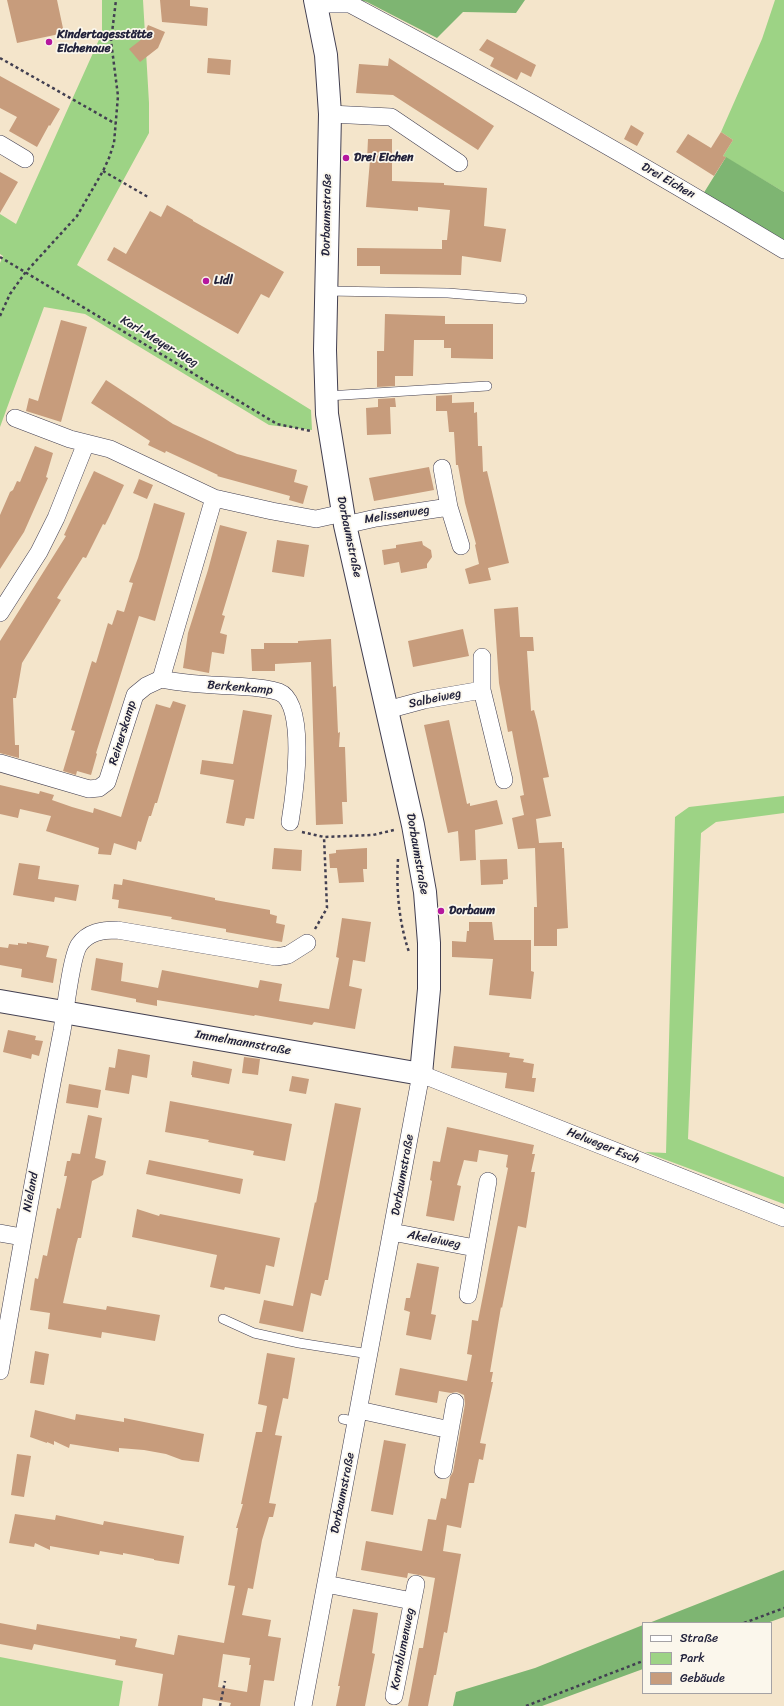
<!DOCTYPE html>
<html>
<head>
<meta charset="utf-8">
<style>
  body { margin:0 }
  #map { position:relative; width:784px; height:1706px; overflow:hidden; background:#f4e5cb; font-family:Sriracha,sans-serif }
  canvas { display:block }
  .legend { position:absolute; left:642px; top:1622px; width:130px; height:72px; box-sizing:border-box; background:#fbf7ec; border:1px solid #a4a2a5; margin:0; padding:5px 7px; list-style:none; font-size:12px; color:#22223b }
  .legend li { display:flex; align-items:center; gap:8px; height:20px }
  .legend b { width:20px; border:1px solid #a4a2a5 }
</style>
</head>
<body>
<div id="map">
<canvas width="784" height="1706"></canvas>
<ul class="legend">
<li><b style="height:5px;background:#fff"></b>Straße</li>
<li><b style="height:11px;background:#9dd385"></b>Park</li>
<li><b style="height:11px;background:#c79c7c"></b>Gebäude</li>
</ul>
</div>
<script>
const g = document.querySelector('canvas').getContext('2d');
g.lineJoin = 'round';
function paint(path, color) { g.fillStyle = color; g.fill(path, 'evenodd'); }
function strokePath(path, color, width, dash) { g.strokeStyle = color; g.lineWidth = width; g.lineCap = dash ? 'butt' : 'round'; g.setLineDash(dash || []); g.stroke(path); }
function label(font, color, halo, rows, align = 'center') {
  g.font = font + ' Sriracha,sans-serif'; g.lineWidth = 3.5; g.setLineDash([]); g.textBaseline = 'middle'; g.strokeStyle = halo; g.fillStyle = color; for (const [text, x, y, turn = 0] of rows) {
    g.save(); g.translate(x, y); g.rotate((+turn || 0) * Math.PI / 180); g.textAlign = isNaN(turn) ? turn : align; if (halo) g.strokeText(text, 0, 0); g.fillText(text, 0, 0); g.restore();
  }
}
const green = new Path2D(`
  M102,0H143L149,103V133L77,265L311,410L312,430L269,425L85,314L44,307L0,427V263L3,256L0,254V214L16,224L102,33Z
  M775,0H784V192L723,156L733,140L721,132L762,39Z
  M784,796V813L716,822L701,833L688,1139L784,1177V1204L645,1152L666,1153L675,817L689,807Z
  M0,1657L123,1681L119,1706H0Z`);
const forest = new Path2D(`
  M360,0H525L516,13L463,12L437,38L367,2Z
  M726,157L784,192V250L700,199Z
  M784,1570V1617L767,1623H649Z
  M643,1625V1669L542,1706H453L456,1692L535,1668Z`);
const building = new Path2D(`
  M7,0H57L64,33L17,43Z
  M160,0H190V6L208,8L207,26L162,22Z
  M148,25L165,32L158,48L140,62L129,49L142,39Z
  M487,39L536,65L531,77L521,72L517,80L490,66L494,58L479,50Z
  M208,58L231,60L230,75L207,73Z
  M389,58L494,126L478,150L393,95L356,93L359,64L388,66Z
  M0,76L60,109L50,126L49,125L37,147L9,131L17,117L0,108Z
  M631,125L644,133L637,146L624,139Z
  M721,132L733,140L723,156L726,157L714,176L676,152L688,134L711,148Z
  M368,139H392V181L444,183V185L487,188L484,226L506,229L501,262L462,256L461,275L380,274V266H357V248L442,249V240H447L450,210L418,207V211L366,207L370,160H367Z
  M0,172L18,182L0,213Z
  M167,205L193,220V221L284,272L269,298L261,294L238,334L107,260L114,247L126,254L150,211L161,217Z
  M385,314L445,316V324H493V359L451,358V348H444V340H414L413,376H395V386L377,387V351H384Z
  M61,320L87,327L61,422L26,411L29,398L38,401Z
  M106,380L173,424L237,454L297,470L294,482L308,486L303,504L289,500L290,496L217,476L218,475L166,451L165,453L148,445L150,441L91,403Z
  M452,395V403L474,402V413L477,412L478,446H482L483,472L487,471L509,563L488,568L491,580L469,584L465,569L479,564L475,545L476,544L465,503L458,465H456L454,432H449L447,411H436V396Z
  M395,398L396,407H390L391,434L367,435L366,408L378,407V399Z
  M35,446L53,453L46,477L48,478L24,532L0,569V515L10,492L13,490L17,481L20,482Z
  M429,467L434,490L374,501L369,478Z
  M94,471L124,485L109,517L105,525L103,524L86,558L83,557L57,598L61,600L22,663L16,698H13L15,745H19V758L0,753V641L66,536L64,535Z
  M139,479L153,485L147,499L133,493Z
  M154,503L185,513L155,621L139,616L96,753L97,754L91,775L77,771L76,775L63,771L75,731L71,730L92,661L96,663L108,623L112,625L117,610L124,612L133,583L129,582L138,558Z
  M220,525L247,532L222,615L225,616L220,633L227,635L224,654L212,652L209,673L183,668L188,633L208,570Z
  M277,540L309,545L304,577L272,572Z
  M422,541L423,545L431,550L432,557L427,564V568L401,573L399,562L384,565L382,550L396,548V545Z
  M518,607L520,637H533L534,651H527L531,711L534,710L537,721L549,777L543,778L551,816L536,819L539,843L562,842V848H564L568,928L557,929V946H534V907H537L535,848L518,849L512,818L524,815L520,796L524,795L512,731L508,732L499,683L494,609Z
  M463,629L469,656L413,667L408,641Z
  M331,639L333,687L336,686L338,733L340,732L339,747H345L347,802H342L343,824L316,825L311,662L275,664V671H252L251,649H264V643H298V641Z
  M173,701L186,705L157,803H155L151,816H149L141,842L138,841L136,850L114,843L111,855L98,854L99,848L46,831L51,816L20,809L18,818L0,814V785L39,794L40,791L54,795L52,800L72,807L93,813L94,808L121,817L156,704L170,708Z
  M243,710L272,715L254,819L246,818L244,826L226,823L234,780L200,774L202,760L233,764Z
  M449,720L467,804L470,803V806L497,800L503,824L475,830L476,860L460,861L458,831L448,833L424,725Z
  M274,848L302,850L301,871L272,869Z
  M367,848V869H363L364,882L339,883L337,868H330L329,854L336,853V850Z
  M507,859L508,879L503,880V884L481,885L480,860Z
  M19,863L40,866L38,879L79,885L76,901L55,897L54,902L13,895Z
  M123,879L215,898V900L270,910V914L277,916L276,923L285,925L282,942L226,932V929L171,919L172,917L118,908L119,900L112,899L114,884L122,885Z
  M342,918L371,922L365,962L353,960L349,986L362,989L355,1029L314,1022L312,1025L255,1015L254,1016L157,1000V1006L136,1002V999L91,990L96,958L123,963L121,981L158,988L162,970L258,988L260,980L282,984L279,1001L329,1009L339,958L336,957Z
  M469,922H492L494,940H531V971L534,972L531,999L489,995L493,959L452,957V941L466,942L467,931H469Z
  M27,942L49,946L46,957L57,959L53,983L21,977L22,969L0,965V947L8,948L9,944L18,945V943L27,944Z
  M8,1030L36,1036L35,1040L43,1041L39,1056L32,1054L31,1059L3,1052Z
  M454,1046L510,1053L509,1057L524,1059L523,1062L534,1064L532,1078H536L534,1092L505,1088L507,1073L451,1068Z
  M118,1049L150,1055L147,1078L132,1075L129,1094L105,1090L109,1067L115,1068Z
  M244,1057L260,1059L258,1075L242,1073Z
  M193,1061L232,1069L229,1084L192,1077V1075H191Z
  M292,1076L309,1079L306,1094L289,1091Z
  M69,1084L101,1090L98,1108L66,1103Z
  M170,1101L292,1124L285,1161L253,1155L254,1151L208,1142L209,1140L165,1132Z
  M335,1103L361,1108L328,1280H325L321,1296L311,1293L303,1332L259,1323L264,1300L293,1306L315,1202L316,1203Z
  M88,1115L102,1118L95,1158L106,1161L103,1175L92,1181L81,1238H78L76,1245L63,1303L106,1310L107,1306L160,1315L155,1341L102,1332L101,1338L48,1329L50,1313L30,1310L35,1278L38,1279L43,1255L47,1256L57,1208L60,1209L67,1176H64L67,1161H70L72,1153L80,1154Z
  M447,1127L534,1145L532,1154H535L531,1172H535L526,1228L518,1226L502,1308L501,1307L490,1372H493L491,1382H493L480,1443L486,1444L483,1460L479,1459L474,1483H469L461,1528L447,1525L443,1551L461,1554L447,1633L444,1632L436,1675H434L428,1706H408L419,1648H423L435,1578L408,1573L407,1578L361,1570L366,1541L422,1551L428,1519L436,1520L441,1498L446,1499L450,1477L453,1472L465,1404L464,1395L457,1392L451,1393L439,1391L437,1403L395,1395L400,1368L467,1381L472,1355L467,1354L471,1329L472,1320L478,1321L508,1168L506,1167L508,1155L479,1150L477,1162L464,1160L457,1185L461,1186L454,1221L426,1216L432,1181L430,1180L433,1161L440,1162Z
  M149,1160L243,1179L240,1194L146,1174Z
  M137,1209L159,1216L160,1214L280,1238L274,1267L266,1265L260,1294L225,1287L224,1290L210,1287L217,1255L132,1237Z
  M417,1263L439,1267L431,1314L436,1315L431,1340L406,1335L410,1312L404,1310L406,1298H410Z
  M35,1351L49,1354L44,1385L30,1383Z
  M267,1353L295,1358L288,1399L283,1398L275,1435L282,1436L269,1503L276,1504L273,1517H269L262,1540L253,1589L248,1588L242,1615L271,1620L268,1636L281,1638L274,1681L264,1680L260,1706H230L231,1703L203,1698L202,1706H158L163,1674L115,1665L116,1660L34,1644L32,1650L0,1644V1623L36,1630L37,1624L120,1639V1636L137,1639L135,1647L174,1655L178,1635L224,1643L235,1586L228,1585L238,1528H236L243,1504H241L256,1432H262L267,1406L258,1404ZM223,1654L250,1658L249,1665H251L247,1692L218,1687Z
  M35,1410L75,1420L76,1414L124,1422V1418L204,1434L199,1462L182,1460L166,1454L144,1450L119,1448V1452L70,1444L69,1448L54,1441V1445L47,1442V1443L30,1437Z
  M384,1440L406,1444L393,1515L371,1511Z
  M17,1454L31,1456L24,1497L11,1495Z
  M15,1514L55,1520L56,1515L103,1525L104,1521L184,1536L179,1564L154,1560V1559L123,1553V1555L100,1551L99,1555L50,1546V1550L35,1543L34,1547L9,1543Z
  M353,1609L378,1613L372,1653L375,1654L365,1706H336L340,1686H338Z`);
const path = new Path2D(`
  M0,58L116,124
  M103,171L148,197
  M0,257L277,424L311,431
  M0,316L10,294L25,273L77,216L103,171L109,158L114,143L118,96L111,41L116,0
  M302,832L324,837L373,835L394,830
  M398,859C396,889 399,923 409,952
  M315,929L327,908L324,837
  M744,1623L784,1608
  M220,1706L225,1681
  M526,1706L643,1661`);
const service = new Path2D(`
  M326,291L448,293L522,299
  M327,396L487,386
  M223,1319L254,1333L299,1343L369,1354
  M343,1419L357,1422`);
const minor = new Path2D(`
  M316,6L328,4H350C497,82 642,164 784,250
  M330,114L391,117L459,163
  M0,144L25,159
  M15,418L70,439L86,443
  M442,468L449,507L461,546
  M345,525L376,518L449,507
  M0,613L39,552L56,518L86,443L110,449L214,498L272,511L316,519L343,513
  M482,657V690L504,780
  M161,679C185,684 209,685 234,686C249,687 265,687 279,692C308,703 294,797 290,822
  M387,710L424,700L482,690
  M0,763L89,789L99,788L107,782L135,695L146,686L161,679L214,498
  M392,1232L475,1248
  M0,1233L22,1237
  M468,1295L488,1181
  M0,1371C19,1258 40,1144 62,1031C65,1013 71,957 79,945C88,932 102,930 117,930L276,957L288,955L307,943
  M359,1410L450,1430
  M443,1470L455,1402
  M326,1584L412,1601
  M394,1696L416,1584
  M303,1706L421,1074L784,1218`);
const tertiary = new Path2D(`
  M0,1001L421,1074L429,989V943L425,892L413,825L345,525L327,414L325,350L330,114L326,55L315,0`);
const markers = [
  [49,42,4,"#b5179e"],
  [346,158,4,"#b5179e"],
  [206,281,4,"#b5179e"],
  [441,911,4,"#b5179e"]
];
const poiNames = [
  ["Kindertagesstätte",57,35],
  ["Eichenaue",57,49],
  ["Drei Eichen",354,158],
  ["Lidl",214,281],
  ["Dorbaum",449,911]
];
const streetNames = [
  ["Drei Eichen",668,181,30],
  ["Dorbaumstraße",327,215,-89],
  ["Karl-Meyer-Weg",159,342,31],
  ["Melissenweg",397,515,-9],
  ["Dorbaumstraße",349,537,78],
  ["Berkenkamp",240,688,5],
  ["Salbeiweg",435,699,-12],
  ["Reinerskamp",123,733,-73],
  ["Dorbaumstraße",417,854,80],
  ["Immelmannstraße",243,1043,10],
  ["Helweger Esch",603,1146,22],
  ["Dorbaumstraße",403,1175,-80],
  ["Nieland",31,1192,-79],
  ["Akeleiweg",434,1240,11],
  ["Dorbaumstraße",343,1493,-79],
  ["Kornblumenweg",403,1649,-79]
];
paint(green, '#9dd385');
paint(forest, '#7eb572');
paint(building, '#c79c7c');
strokePath(service, '#423f51', 10);
strokePath(minor, '#423f51', 18);
strokePath(tertiary, '#423f51', 24);
strokePath(path, '#423f51', 2.5, [3, 3]);
strokePath(service, '#fff', 9);
strokePath(minor, '#fff', 17);
strokePath(tertiary, '#fff', 22);
for (const [x, y, r, color] of markers) { const dot = new Path2D(); dot.arc(x, y, r, 0, 2 * Math.PI); g.fillStyle = color; g.fill(dot); strokePath(dot, '#fbf7ec', 1.5); }
label('bold 12px', '#22223b', '#fbf7ec', poiNames, 'left');
label('12px', '#22223b', '#fbf7ec', streetNames);
</script>
</body>
</html>
